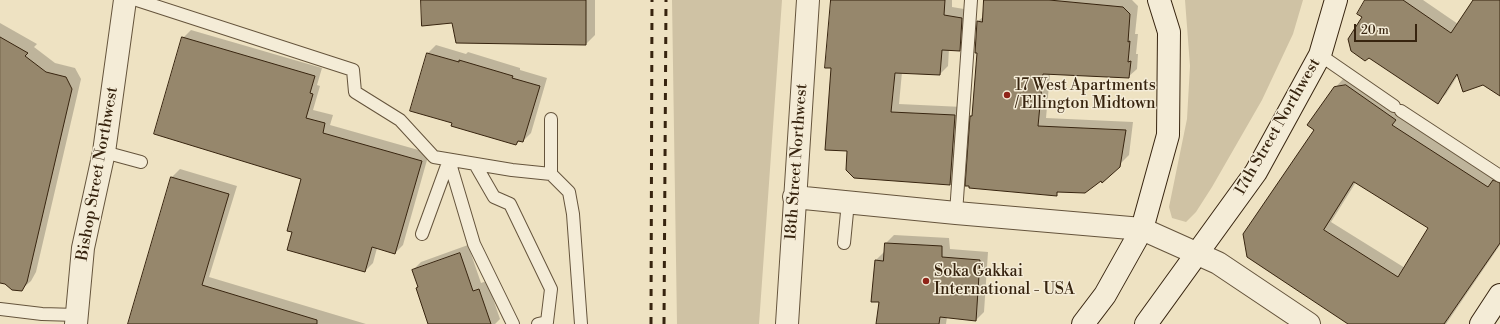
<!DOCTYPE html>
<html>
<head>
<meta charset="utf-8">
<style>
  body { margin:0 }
  #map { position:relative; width:1500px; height:324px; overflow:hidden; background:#eee2c2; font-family:"Libre Bodoni",serif }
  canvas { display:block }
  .scale { position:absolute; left:1354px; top:24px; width:63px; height:18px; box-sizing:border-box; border:2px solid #37240f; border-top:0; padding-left:5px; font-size:12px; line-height:14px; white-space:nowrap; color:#37240f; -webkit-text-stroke:3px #f4ecd7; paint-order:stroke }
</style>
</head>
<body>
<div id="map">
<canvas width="1500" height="324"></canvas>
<div class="scale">20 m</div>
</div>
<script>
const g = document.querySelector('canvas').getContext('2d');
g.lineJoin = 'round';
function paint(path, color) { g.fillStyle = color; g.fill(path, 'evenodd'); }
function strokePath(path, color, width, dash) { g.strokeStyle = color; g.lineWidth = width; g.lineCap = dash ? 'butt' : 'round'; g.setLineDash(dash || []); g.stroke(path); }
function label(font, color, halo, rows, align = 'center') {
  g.font = font + ' "Libre Bodoni",serif'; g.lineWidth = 3; g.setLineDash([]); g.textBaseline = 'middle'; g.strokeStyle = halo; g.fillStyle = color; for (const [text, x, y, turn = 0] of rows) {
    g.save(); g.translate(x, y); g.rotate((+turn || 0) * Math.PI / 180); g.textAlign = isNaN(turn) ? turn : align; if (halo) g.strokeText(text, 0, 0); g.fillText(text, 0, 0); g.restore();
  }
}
const green = new Path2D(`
  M672,0H782L759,324H677Z
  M1185,0H1303L1293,34L1262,100L1212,187L1196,212L1186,222L1172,218L1169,207L1187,119L1190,66Z`);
const shadow = new Path2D(`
  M422,0H595V35L586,44L453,22Z
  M832,0H952V7L970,10L968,42L959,50L949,49L948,66L940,74L902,72L899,104L963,107L958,176L950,184L848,150L832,68Z
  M985,0H1132L1138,6L1135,34H1138L1136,54H1138L1137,69L1128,77L1050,74L1046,118L1133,122L1129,155L1102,182L1101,180L1060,191L1056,194L971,116L973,114L978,52V21L984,16Z
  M1367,0H1423L1458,24L1474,0H1500V94L1484,84L1458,75L1446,94L1438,102L1363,17Z
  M0,23L37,44L34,47L55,63L75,68L81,79L36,272L31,281L21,290L0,282Z
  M191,30L322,68L317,85L320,86L313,110L333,115L330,125L429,153L403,245L395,253L377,248L373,263L365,271L293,232L302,178L183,38Z
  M436,45L466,54L468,52L520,68V70L547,78L531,133L523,141L520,140L516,144L454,122L428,53Z
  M1354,77L1500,177V245L1446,324H1349L1248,257L1315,129L1335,88L1343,79ZM1356,182L1430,228L1405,268L1331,222Z
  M180,169L237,186L209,277L366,324H129L172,177Z
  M894,235L949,238L950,249L988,252L984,312L976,320L947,317L946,324H877L880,301L876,260L884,252L886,243Z
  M468,245L481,283L487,281L500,319L495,324H429L413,270L421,262Z`);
const building = new Path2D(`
  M421,0H586V45L456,43L452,23L422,26Z
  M831,0H945L944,15L962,18L960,51L942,50L940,75L895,73L891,112L955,115L950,185L854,178L846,170L847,151L825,150L831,68H825Z
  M984,0H1049L1123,7L1130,14L1128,42L1130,41L1128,62L1131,61L1129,78L1043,74L1038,126L1126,130L1120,167L1102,183L1101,181L1085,193L1057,192V196L969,188V186H965L970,116H972L977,53H975L977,21L982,22Z
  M1365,0H1403L1451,33L1473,0H1500V96L1483,85L1463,92L1457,74L1438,104L1369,58L1365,61L1351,51L1348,39L1362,17L1357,14Z
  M0,37L28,53L25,56L46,72L66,77L72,89L27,282L22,291L12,290L5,284L0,283Z
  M182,37L315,76L310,93L313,94L306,118L325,123L323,133L422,161L395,254L372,247L365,272L287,250L292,232L287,231L301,179L154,134Z
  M427,53L459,62V60L513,76L512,78L540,86L523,142L518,141L516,145L451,126L452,123L410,111Z
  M1346,85L1396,120L1392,125L1488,187L1493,180L1500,183V243L1444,324H1348L1247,257L1243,234L1314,130L1307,125L1334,87ZM1354,182L1428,228L1398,277L1324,230Z
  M171,177L229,194L202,285L317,320V324H128Z
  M885,243L942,246V257L980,260L976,321L940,317L939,324H876L879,302H871L875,260L883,261Z
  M460,253L473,291L479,289L491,324H428L416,288L418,287L412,270Z`);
const lane = new Path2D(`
  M137,0L353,70L355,92L400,120L434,157L512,170L551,174V119
  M1320,55L1394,106
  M1401,111L1500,176
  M104,152L141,162
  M449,160L474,244L513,324
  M475,164L494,197L510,204L551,289L547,322L538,324
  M551,174L569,192L573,214L581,324
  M956,213L971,0
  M422,234L449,160
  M844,243L848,202
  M0,309L42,314L77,315`);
const street = new Path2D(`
  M794,197L956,213L1142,229L1218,263L1309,324
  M76,324L83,248L104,152L125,0
  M787,324L808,0`);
const secondary = new Path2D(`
  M1083,324L1105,295L1142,229L1168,135L1169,32L1159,0
  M1146,324L1256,172L1320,55L1336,0
  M1481,324L1500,295`);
const rail = new Path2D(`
  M651,324L652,0
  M664,324L666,0`);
const markers = [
  [1007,95,4,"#8f2418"],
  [926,281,4,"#8f2418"]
];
const poiNames = [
  ["17 West Apartments",1015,86],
  ["/ Ellington Midtown",1015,104],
  ["Soka Gakkai",934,272],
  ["International - USA",934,290]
];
const streetNames = [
  ["17th Street Northwest",1278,127,-60],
  ["18th Street Northwest",797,162,-86],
  ["Bishop Street Northwest",98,174,-80]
];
paint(green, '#cfc2a4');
paint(shadow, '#0003');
paint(building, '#96876c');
strokePath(building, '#37240f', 1);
strokePath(lane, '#65543c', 14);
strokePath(street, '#65543c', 24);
strokePath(secondary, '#37240f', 24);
strokePath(lane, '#f4ecd7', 12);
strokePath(street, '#f4ecd7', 22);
strokePath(secondary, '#f4ecd7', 22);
strokePath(rail, '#37240f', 3, [7, 7]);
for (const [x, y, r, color] of markers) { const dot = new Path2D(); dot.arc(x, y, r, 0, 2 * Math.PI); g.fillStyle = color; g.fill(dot); strokePath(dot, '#f4ecd7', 1.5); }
label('16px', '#37240f', '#f4ecd7', poiNames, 'left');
label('16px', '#37240f', '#f4ecd7', streetNames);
</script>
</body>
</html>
